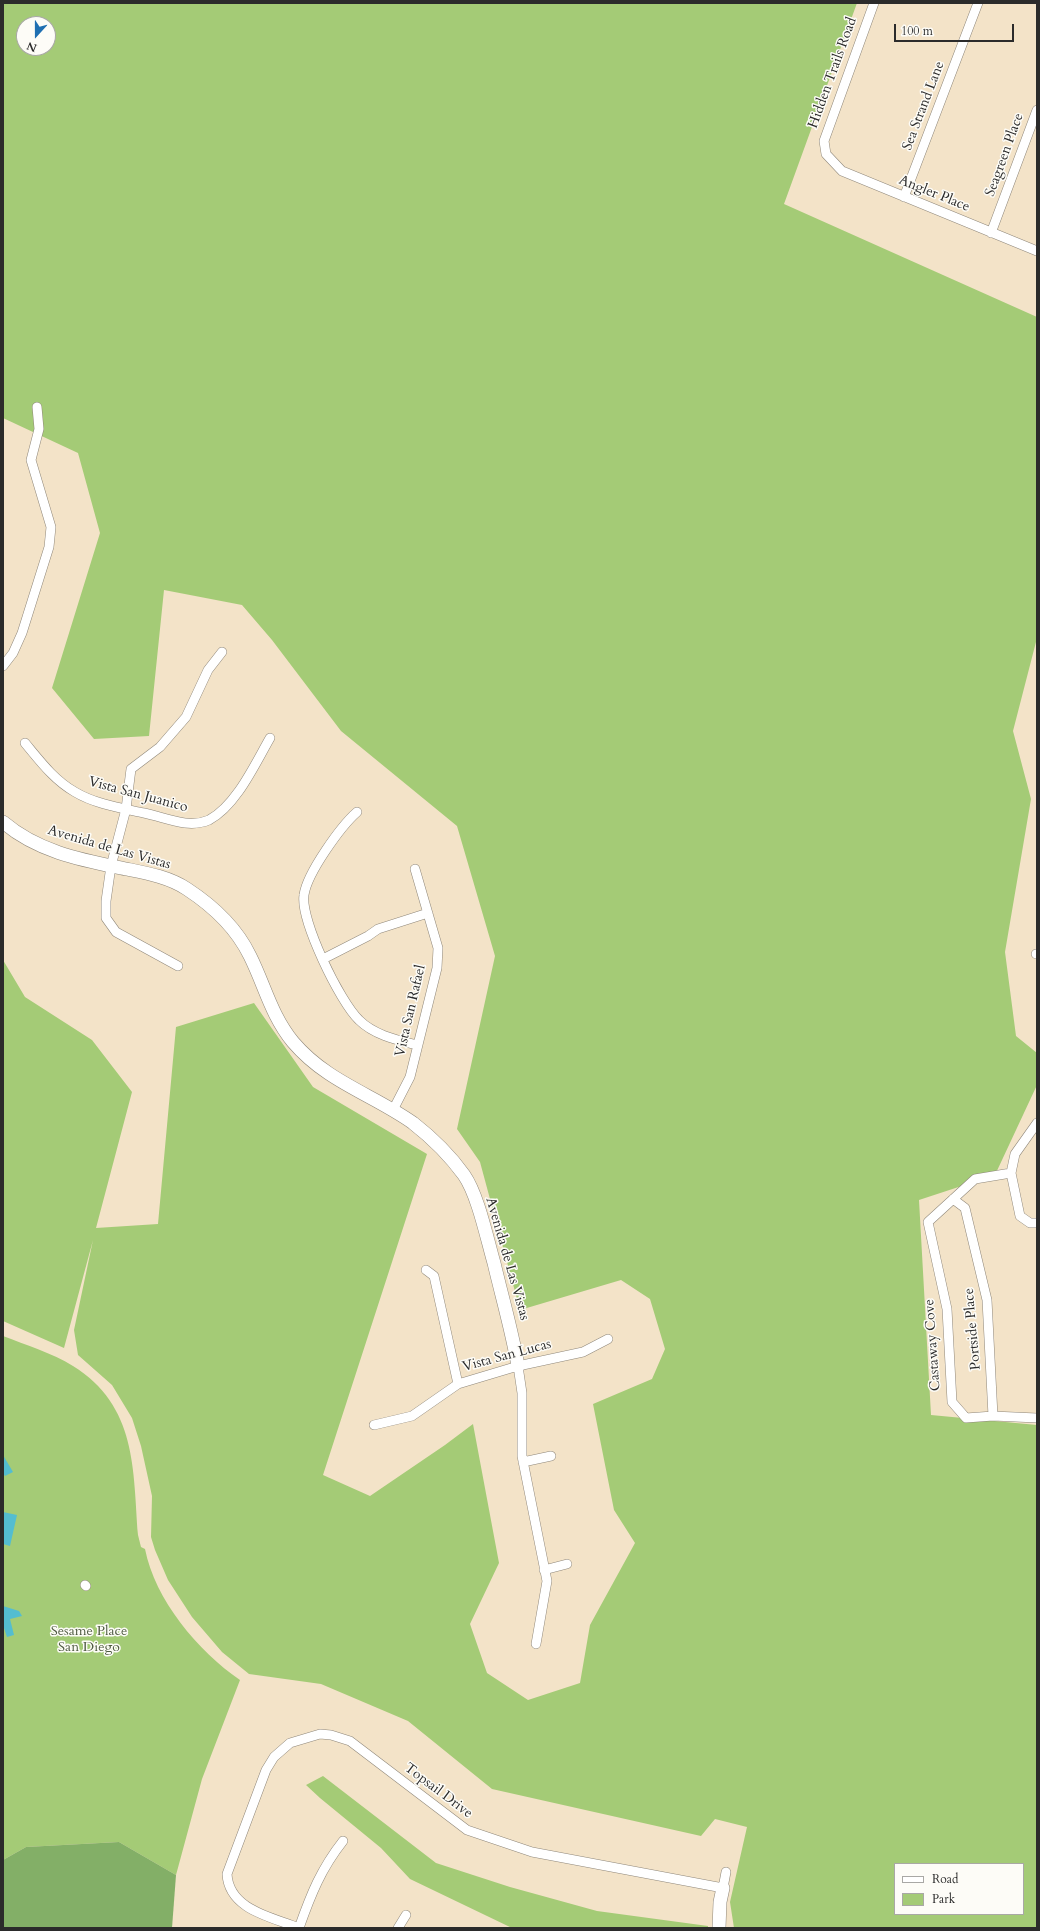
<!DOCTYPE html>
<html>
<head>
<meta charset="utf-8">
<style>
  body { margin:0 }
  #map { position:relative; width:1040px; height:1931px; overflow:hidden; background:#f3e3c8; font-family:Cardo,serif }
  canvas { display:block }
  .frame { position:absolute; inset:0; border:4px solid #2b2b2b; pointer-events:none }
  .legend { position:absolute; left:894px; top:1863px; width:130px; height:52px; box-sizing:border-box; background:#fdfcf7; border:1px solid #a9a8a5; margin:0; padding:5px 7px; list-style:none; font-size:12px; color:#2b2b2b }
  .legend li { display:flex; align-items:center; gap:8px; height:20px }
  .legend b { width:20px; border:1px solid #a9a8a5 }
  .north { position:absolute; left:16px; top:16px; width:40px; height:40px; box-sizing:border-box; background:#fdfcf7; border:1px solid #a9a8a5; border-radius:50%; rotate:201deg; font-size:11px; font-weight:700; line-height:16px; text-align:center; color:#2b2b2b }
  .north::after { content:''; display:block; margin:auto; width:14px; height:18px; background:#1f6fb2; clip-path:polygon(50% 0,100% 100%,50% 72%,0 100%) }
  .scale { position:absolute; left:894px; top:24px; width:120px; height:18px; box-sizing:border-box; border:2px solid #2b2b2b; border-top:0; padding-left:5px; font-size:12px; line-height:14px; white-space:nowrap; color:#2b2b2b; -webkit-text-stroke:3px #fdfcf7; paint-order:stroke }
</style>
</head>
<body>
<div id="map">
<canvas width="1040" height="1931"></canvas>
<div class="frame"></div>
<ul class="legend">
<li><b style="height:5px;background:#fff"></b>Road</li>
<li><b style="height:11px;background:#a4cb76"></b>Park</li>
</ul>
<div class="north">N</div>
<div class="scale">100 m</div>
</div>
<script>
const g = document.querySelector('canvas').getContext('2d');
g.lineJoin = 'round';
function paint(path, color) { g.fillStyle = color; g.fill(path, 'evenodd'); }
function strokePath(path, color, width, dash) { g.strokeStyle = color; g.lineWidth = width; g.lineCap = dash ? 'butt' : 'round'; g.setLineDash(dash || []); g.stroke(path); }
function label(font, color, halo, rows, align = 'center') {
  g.font = font + ' Cardo,serif'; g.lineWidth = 3; g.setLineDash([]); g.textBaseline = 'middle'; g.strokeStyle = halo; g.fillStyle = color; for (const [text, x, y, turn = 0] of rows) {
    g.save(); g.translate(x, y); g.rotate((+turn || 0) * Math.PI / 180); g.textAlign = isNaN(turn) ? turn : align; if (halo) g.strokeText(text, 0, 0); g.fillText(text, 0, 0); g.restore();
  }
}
const green = new Path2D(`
  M3,3H857L784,204L1037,317V638L1013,731L1031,799L1005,952L1016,1036L1037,1053V1085L995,1175L919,1200L931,1415L1037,1425V1928H734L730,1902L747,1827L715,1819L701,1836L492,1789L408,1721L321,1684L249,1674L222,1652L192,1617L168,1580L155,1550L151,1537L152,1496L141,1446L132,1418L112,1385L78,1355L74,1330L93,1240L64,1348L3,1321V960L25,997L92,1040L132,1092L96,1228L158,1224L176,1027L254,1003L313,1087L427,1154L323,1475L370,1496L445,1445L473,1424L499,1563L470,1624L487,1673L528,1700L580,1683L590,1625L635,1543L614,1510L593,1404L652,1379L665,1349L650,1299L621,1280L520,1310L480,1162L457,1129L495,956L457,826L341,731L272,640L242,605L164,590L149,736L94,739L52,688L100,533L78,453L3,418ZM24,24H48V48H24ZM895,1864H1023V1914H895Z
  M3,1336C26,1345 52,1353 73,1366C137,1406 133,1469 138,1535L141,1547L145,1549C155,1600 198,1651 240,1680L202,1779L176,1875L119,1842L26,1847L3,1860Z
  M323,1776L436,1863L510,1887L597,1911L708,1926V1928H512L410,1879L381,1848L320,1798L306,1785Z`);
const forest = new Path2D(`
  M119,1842L176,1875L172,1928H3V1860L26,1847Z`);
const water = new Path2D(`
  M3,1455L13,1472L5,1476L3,1473Z
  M3,1512L17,1515L10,1546L3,1544Z
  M3,1606L19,1611L22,1616L10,1619L14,1635L7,1637L3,1625Z`);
const street = new Path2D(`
  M874,3L824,141L826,154L842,171L1037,251
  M904,197L978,3
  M991,233L1037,110
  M3,666L13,653L22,633L49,547L51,527L31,460L39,429L37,407
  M25,743C40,761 54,780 75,792C95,804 121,808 144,813C158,816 171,821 185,823C193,824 202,823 209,820C236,806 255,764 270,738
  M357,812C341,826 307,873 304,895C300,920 340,1002 359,1020C374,1035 397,1040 417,1045
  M1036,954H1037
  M323,959L368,936L378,929L428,913
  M178,966L116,932L106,918V901L111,866L126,809L131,769L160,747L186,717L208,670L222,652
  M393,1110L410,1077L437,968L438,948L415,869
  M1037,1123L1015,1154L1011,1173L1020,1216L1030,1223H1037
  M1011,1173L975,1179L928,1222L947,1309L952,1402L966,1418L993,1416L1037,1418
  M953,1199L965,1208L987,1300L993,1416
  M426,1270L434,1276L458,1384
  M518,1366L522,1393V1456L547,1581L536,1644
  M374,1425L412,1416L458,1384L518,1366L583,1352L608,1339
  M523,1462L551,1456
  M544,1570L567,1564
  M85,1585L86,1586
  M299,1928C272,1917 229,1910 227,1874L266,1770L274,1757L290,1743L320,1734L331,1735L350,1741L467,1830L532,1852L723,1888L726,1872
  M299,1928C311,1894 321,1869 343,1841
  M398,1928L406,1915`);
const secondary = new Path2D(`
  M3,822C38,852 82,860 126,869C146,873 169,877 187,889C213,906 236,927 250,956C265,986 271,1015 293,1042C327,1082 372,1094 413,1123C431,1137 451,1157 464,1175C478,1195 487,1239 494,1263C502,1297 512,1331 518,1366
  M719,1928L720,1902L723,1888`);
const streetNames = [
  ["Hidden Trails Road",833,73,-70],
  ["Sea Strand Lane",924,106,-69],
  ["Seagreen Place",1005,155,-70],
  ["Angler Place",934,194,22],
  ["Vista San Juanico",138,795,15],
  ["Avenida de Las Vistas",109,848,16],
  ["Vista San Rafael",411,1011,-77],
  ["Avenida de Las Vistas",507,1259,74],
  ["Portside Place",973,1329,-95],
  ["Castaway Cove",933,1345,-94],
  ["Vista San Lucas",507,1356,-15],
  ["Topsail Drive",438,1791,37]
];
const parkNames = [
  ["Sesame Place",89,1632],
  ["San Diego",89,1648]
];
paint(green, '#a4cb76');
paint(forest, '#83af67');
paint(water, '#54bdd0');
strokePath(street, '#8f877a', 10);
strokePath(secondary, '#8f877a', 14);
strokePath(street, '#fff', 9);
strokePath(secondary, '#fff', 13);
label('14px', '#2b2b2b', '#fdfcf7', streetNames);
label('14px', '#4f5b42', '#fdfcf7', parkNames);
</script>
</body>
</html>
